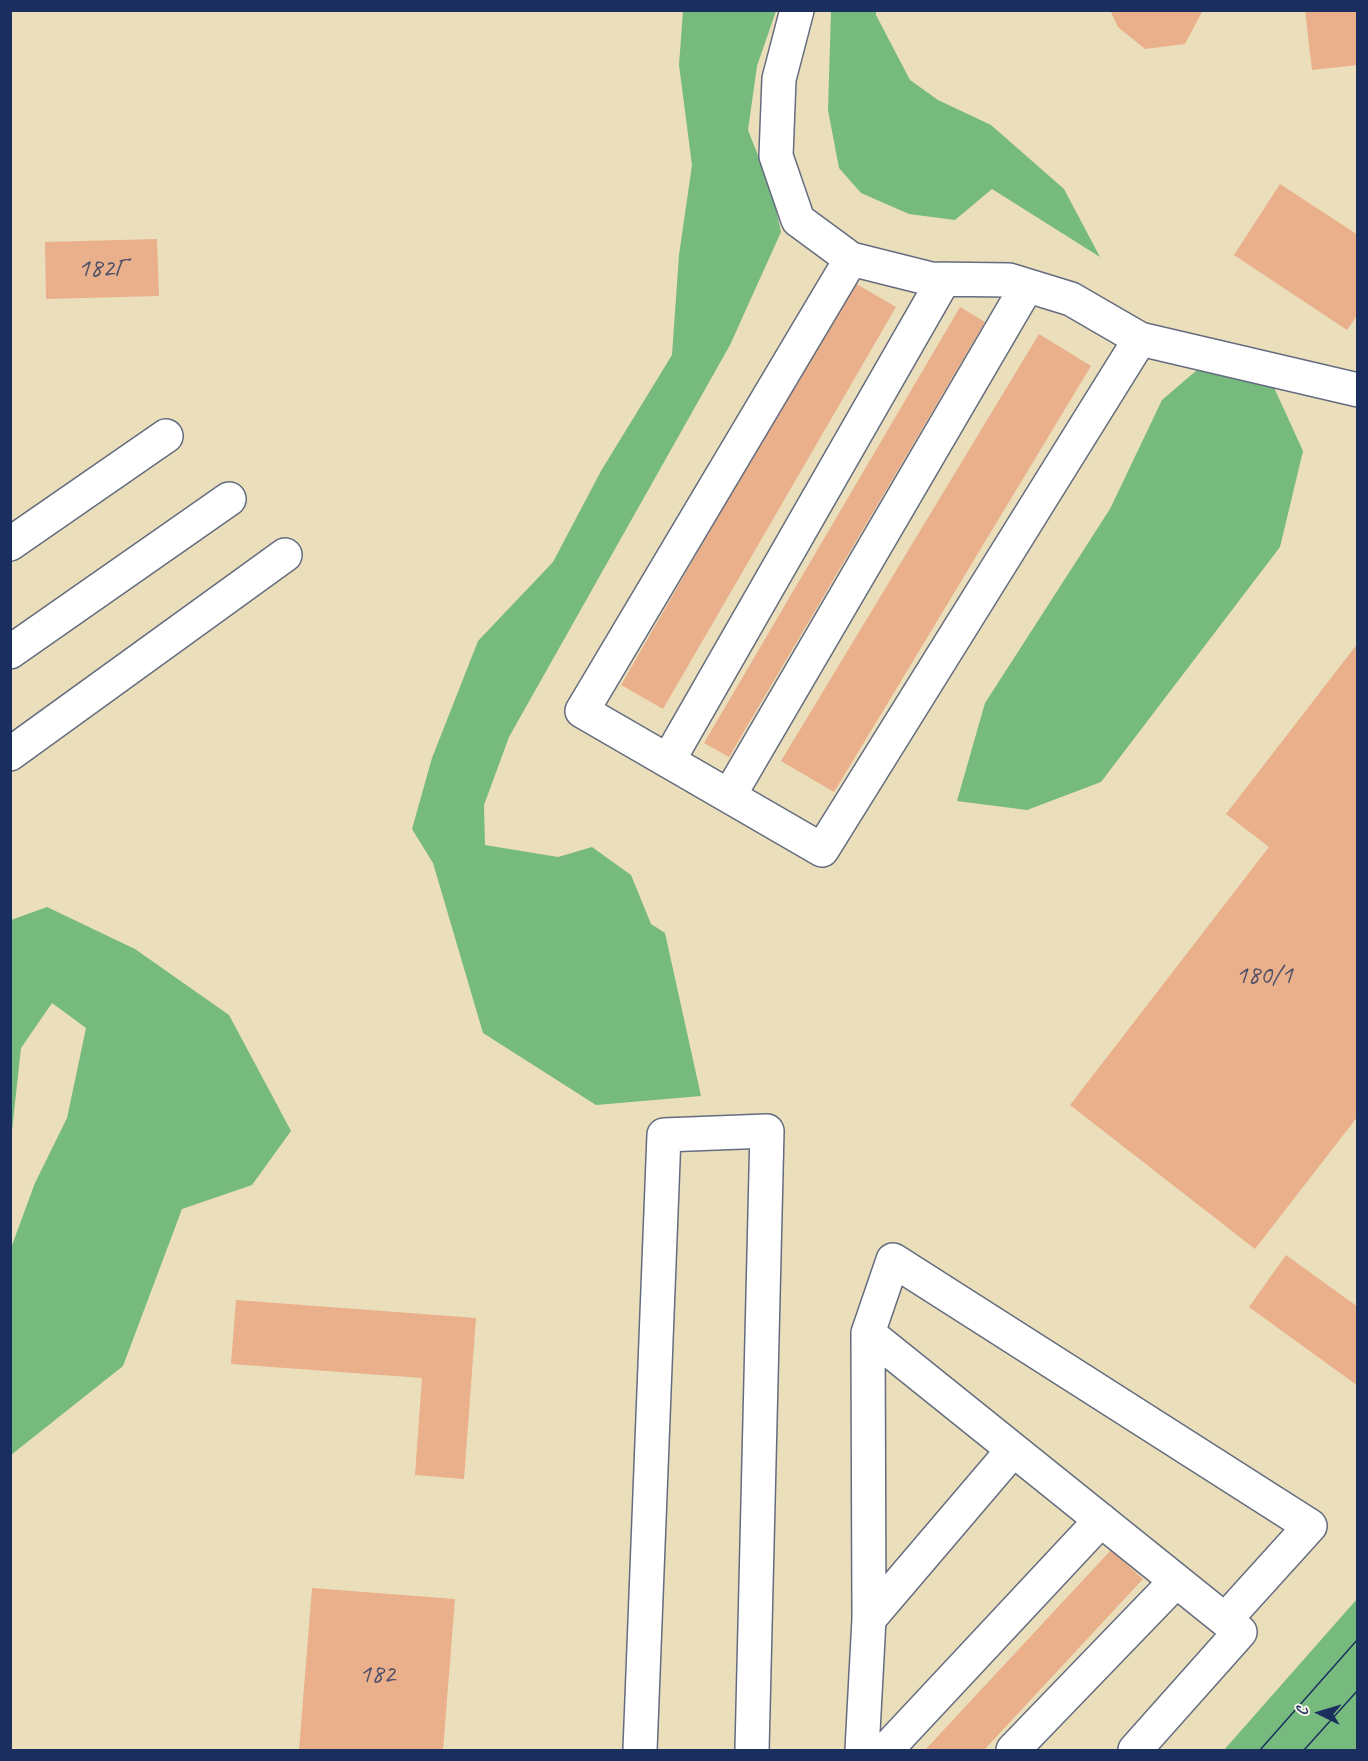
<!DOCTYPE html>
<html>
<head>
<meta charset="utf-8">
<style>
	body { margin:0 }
	#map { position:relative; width:1368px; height:1761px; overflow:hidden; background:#ebdebb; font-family:Caveat,sans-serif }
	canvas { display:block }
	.frame { position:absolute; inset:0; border:12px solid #1b2f5e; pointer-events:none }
	.north { position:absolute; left:1290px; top:1683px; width:60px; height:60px; -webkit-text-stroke:4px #f7f3e8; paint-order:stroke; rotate:275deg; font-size:16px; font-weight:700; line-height:24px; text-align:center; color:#1b2f5e }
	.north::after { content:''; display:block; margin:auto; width:21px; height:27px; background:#1b2f5e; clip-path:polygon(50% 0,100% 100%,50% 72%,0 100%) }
</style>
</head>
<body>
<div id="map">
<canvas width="1368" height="1761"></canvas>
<div class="frame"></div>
<div class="north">С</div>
</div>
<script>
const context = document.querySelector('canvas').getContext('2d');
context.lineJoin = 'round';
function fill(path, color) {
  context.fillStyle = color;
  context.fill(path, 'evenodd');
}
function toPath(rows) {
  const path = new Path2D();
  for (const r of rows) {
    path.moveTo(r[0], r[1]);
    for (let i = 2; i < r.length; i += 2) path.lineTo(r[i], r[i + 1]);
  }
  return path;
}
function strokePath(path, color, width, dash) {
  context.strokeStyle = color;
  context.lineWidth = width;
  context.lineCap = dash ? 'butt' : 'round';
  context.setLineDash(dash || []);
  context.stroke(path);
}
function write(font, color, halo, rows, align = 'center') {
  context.font = font + ' Caveat,sans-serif';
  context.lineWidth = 4.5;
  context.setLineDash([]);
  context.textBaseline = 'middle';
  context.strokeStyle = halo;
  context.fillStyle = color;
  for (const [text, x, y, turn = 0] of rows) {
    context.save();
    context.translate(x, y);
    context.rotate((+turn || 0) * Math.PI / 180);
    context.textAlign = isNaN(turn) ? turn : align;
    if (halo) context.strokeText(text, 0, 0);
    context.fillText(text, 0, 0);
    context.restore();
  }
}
fill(toPath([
	[683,11,776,11,757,66,748,130,772,191,781,232,730,345,509,737,484,805,485,845,558,857,592,847,631,875,651,924,665,933,701,1096,596,1105,483,1033,433,863,412,829,432,758,478,641,553,562,601,471,672,355,679,255,692,165,679,65],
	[831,11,876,11,876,15,910,80,938,100,991,125,1064,189,1100,257,992,189,955,220,909,214,861,193,839,168,828,110],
	[1197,370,1271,381,1303,451,1280,547,1101,782,1027,810,957,801,985,703,1110,509,1162,400],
	[47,907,135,949,229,1015,291,1131,252,1185,182,1209,123,1366,11,1455,11,1248,35,1183,67,1118,86,1028,52,1003,21,1048,11,1140,11,920],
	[1357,1599,1357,1750,1224,1750]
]), '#76ba7e');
fill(toPath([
	[1110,10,1203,10,1185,44,1145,49,1118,27],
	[1305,10,1358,10,1358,65,1312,70],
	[1280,184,1358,235,1358,314,1347,330,1234,255],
	[157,239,159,296,46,299,45,242],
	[853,282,896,307,663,709,621,685],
	[960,307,985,322,729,757,704,743],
	[1039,334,1091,366,834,792,781,761],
	[1358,643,1358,1116,1255,1249,1070,1105,1269,847,1226,814],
	[1286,1255,1358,1307,1358,1386,1249,1307],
	[236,1300,476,1318,464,1479,415,1475,422,1378,231,1364],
	[1111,1550,1143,1579,984,1750,925,1750],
	[312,1588,455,1599,443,1750,299,1750]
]), '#e9b08b');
const minor = toPath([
	[797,10,779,79,776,156,798,220,851,259,931,279,1009,280,1071,299,1140,339,1358,390],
	[851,259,582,711,822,850,1140,339],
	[10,544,166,436],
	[10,652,229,499],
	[10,754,285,555],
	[668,761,944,279],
	[729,796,1027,286],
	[868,1333,1240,1632,1135,1750],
	[869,1619,1013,1450],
	[640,1750,664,1135,767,1131,752,1750],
	[862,1750,869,1619,868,1333,893,1260,1310,1526,1225,1620],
	[886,1750,1101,1520],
	[1013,1750,1176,1581]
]);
strokePath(minor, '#646c7f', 36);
strokePath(minor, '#fff', 33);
strokePath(toPath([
	[1260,1750,1358,1639],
	[1304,1750,1358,1690]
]), '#1b2f5e', 1.5);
write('27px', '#4e4f69', null, [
	["182Г",102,269],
	["180/1",1264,976],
	["182",377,1675]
]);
</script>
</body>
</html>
